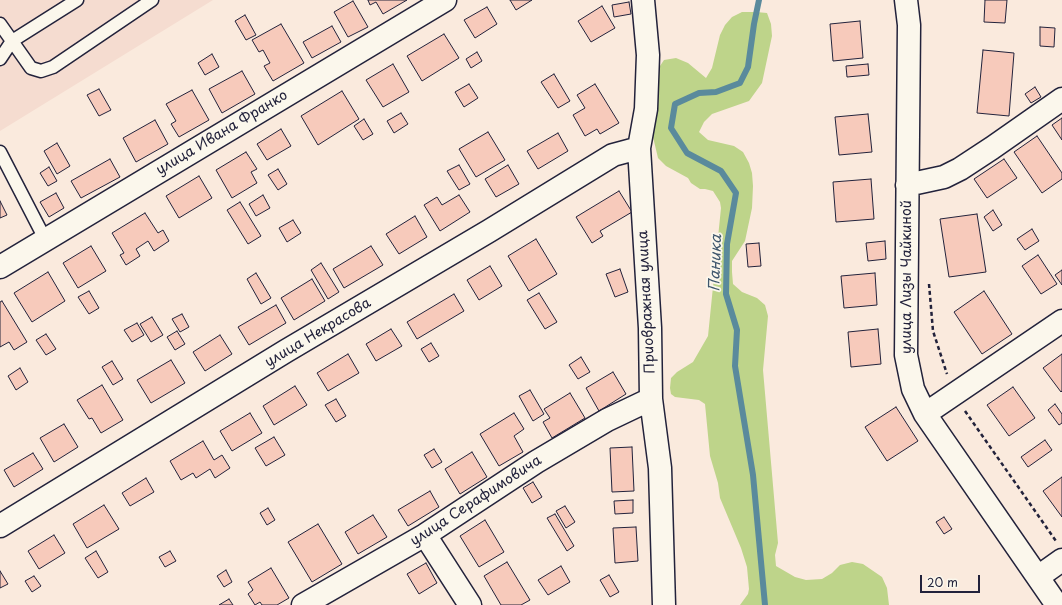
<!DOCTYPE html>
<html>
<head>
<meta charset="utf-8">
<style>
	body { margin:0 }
	#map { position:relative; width:1062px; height:605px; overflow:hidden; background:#faeadd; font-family:"Playpen Sans",sans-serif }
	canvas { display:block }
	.scale { position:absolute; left:920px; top:575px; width:60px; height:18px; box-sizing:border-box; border:2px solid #22223b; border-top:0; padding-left:5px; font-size:12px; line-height:14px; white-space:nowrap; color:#22223b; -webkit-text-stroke:3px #fbf7ec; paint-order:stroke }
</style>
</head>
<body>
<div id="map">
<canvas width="1062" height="605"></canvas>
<div class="scale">20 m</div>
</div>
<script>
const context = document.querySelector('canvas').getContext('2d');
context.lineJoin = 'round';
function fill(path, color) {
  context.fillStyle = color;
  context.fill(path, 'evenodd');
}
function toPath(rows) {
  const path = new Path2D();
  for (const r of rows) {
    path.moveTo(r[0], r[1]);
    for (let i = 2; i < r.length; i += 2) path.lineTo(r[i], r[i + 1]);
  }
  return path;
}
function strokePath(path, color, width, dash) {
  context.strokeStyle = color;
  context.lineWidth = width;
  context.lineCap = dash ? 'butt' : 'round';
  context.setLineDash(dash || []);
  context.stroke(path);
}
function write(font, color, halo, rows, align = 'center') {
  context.font = font + ' "Playpen Sans",sans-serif';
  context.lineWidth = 3.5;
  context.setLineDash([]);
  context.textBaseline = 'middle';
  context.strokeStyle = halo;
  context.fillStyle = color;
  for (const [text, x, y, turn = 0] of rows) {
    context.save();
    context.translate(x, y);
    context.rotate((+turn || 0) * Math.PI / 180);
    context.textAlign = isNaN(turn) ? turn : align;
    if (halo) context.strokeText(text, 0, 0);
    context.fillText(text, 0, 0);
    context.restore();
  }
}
fill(toPath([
	[0,0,213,0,0,131]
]), '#f5dcd0');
fill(toPath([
	[742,12,756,12,767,13,771,24,772,36,762,83,749,101,712,114,704,122,699,132,708,140,734,146,743,152,749,163,752,173,753,186,752,208,745,241,732,261,732,272,733,284,742,292,757,298,765,305,768,316,763,370,778,543,775,555,776,566,795,577,806,580,822,579,832,573,840,565,852,562,863,564,882,577,887,588,889,605,740,605,748,594,749,589,747,567,741,548,720,498,718,483,710,456,705,404,699,400,675,397,671,394,670,388,671,378,677,372,693,362,708,336,721,208,720,202,713,191,705,189,700,189,691,183,688,178,666,166,658,158,653,137,651,114,658,69,664,60,676,58,688,63,706,78,712,68,720,35,725,25,732,17]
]), '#bed48a');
strokePath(toPath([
	[759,0,754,24,748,67,740,83,716,92,699,93,675,104,671,128,687,153,721,171,736,193,727,244,726,294,737,330,735,366,753,475,765,605]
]), '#5a8a9c', 6);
const building = toPath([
	[368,0,407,0,383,14,376,2,370,5,368,0],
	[510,0,532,0,516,10,510,0],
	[985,0,1007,0,1005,23,984,22,985,0],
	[353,1,368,27,348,37,334,12,353,1],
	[629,2,631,14,614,17,612,5,629,2],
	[602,6,615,28,591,42,578,21,602,6],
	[487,7,497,24,475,38,464,20,487,7],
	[245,15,256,35,246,40,235,21,245,15],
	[860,21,863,58,833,61,830,24,860,21],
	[281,24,304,63,273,81,264,66,270,63,263,50,259,52,252,40,281,24],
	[332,26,341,42,312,58,303,42,332,26],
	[1040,27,1055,28,1054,47,1040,46,1040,27],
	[444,34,459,58,422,81,407,56,444,34],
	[983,50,1014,53,1009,116,977,113,983,50],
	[477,52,482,61,471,68,466,59,477,52],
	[212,54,219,67,205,75,198,63,212,54],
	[393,64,409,92,383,107,366,80,393,64],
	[868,64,869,75,847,77,846,66,868,64],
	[242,71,255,94,222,113,209,89,242,71],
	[554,74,570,101,558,108,541,82,554,74],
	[469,84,478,98,464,107,455,92,469,84],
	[595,84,619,123,600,134,597,129,585,136,573,115,585,108,577,95,595,84],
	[1035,87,1041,97,1031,103,1025,94,1035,87],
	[99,89,111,110,99,116,87,95,99,89],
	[192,90,209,120,179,137,171,124,176,121,166,104,192,90],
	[342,91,359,119,318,145,301,116,342,91],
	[401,113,408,124,394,133,387,121,401,113],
	[868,114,872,152,839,155,835,117,868,114],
	[1062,118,1062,140,1052,125,1062,118],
	[364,119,373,134,363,140,354,126,364,119],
	[155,120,168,144,136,162,123,138,155,120],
	[281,129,291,146,267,160,257,144,281,129],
	[488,132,505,160,476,177,459,149,488,132],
	[558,133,568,151,538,169,527,151,558,133],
	[1037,136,1062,173,1062,179,1042,193,1014,152,1037,136],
	[57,143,70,166,57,174,44,151,57,143],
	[246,152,257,169,251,172,257,183,232,198,216,170,246,152],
	[110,159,120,177,81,198,71,181,110,159],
	[1004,159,1017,178,987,198,974,179,1004,159],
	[459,165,470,184,459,190,447,171,459,165],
	[508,165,519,184,496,197,485,179,508,165],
	[49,167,57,181,48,186,40,173,49,167],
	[278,169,287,184,278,190,268,175,278,169],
	[199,176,212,198,179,218,166,196,199,176],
	[871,179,874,219,836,222,833,182,871,179],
	[619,191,632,212,600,231,603,236,592,243,576,217,619,191],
	[56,193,64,208,49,217,40,202,56,193],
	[263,195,270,208,256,216,249,204,263,195],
	[459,195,470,212,440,231,424,205,437,197,442,205,459,195],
	[0,201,7,215,0,218,0,201],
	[240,202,261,236,248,244,227,210,240,202],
	[993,210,1002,225,993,231,984,217,993,210],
	[145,213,158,233,163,230,169,241,154,251,148,241,136,249,140,256,126,265,120,255,124,253,112,233,145,213],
	[977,214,986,272,949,277,940,219,977,214],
	[415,216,427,237,399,254,386,234,415,216],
	[293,220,301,233,287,242,279,228,293,220],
	[1032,229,1039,241,1025,250,1017,239,1032,229],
	[536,239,557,274,529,291,508,256,536,239],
	[885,241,886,259,868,261,866,243,885,241],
	[759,243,761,266,748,267,746,244,759,243],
	[91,246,106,271,78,288,63,263,91,246],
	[371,246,383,265,344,288,333,269,371,246],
	[1038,255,1057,284,1041,294,1022,266,1038,255],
	[321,263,339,292,328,299,311,270,321,263],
	[490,266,502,286,479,300,467,280,490,266],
	[620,269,628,292,615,297,606,274,620,269],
	[1062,270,1062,285,1055,275,1062,270],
	[48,272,65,301,32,322,14,293,48,272],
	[256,273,271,298,261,304,247,279,256,273],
	[875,273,877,305,844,308,841,276,875,273],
	[312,279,325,301,294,320,281,298,312,279],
	[89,291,99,308,89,314,78,297,89,291],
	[984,291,1012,334,982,354,954,312,984,291],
	[539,293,557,322,545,329,527,300,539,293],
	[454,294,464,311,417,339,407,322,454,294],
	[2,301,27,342,14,350,9,342,0,347,0,302,2,301],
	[276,305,286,323,249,345,238,327,276,305],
	[182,314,189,327,180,332,172,319,182,314],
	[152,317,163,335,151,342,140,324,152,317],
	[137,323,144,335,132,342,124,330,137,323],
	[391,329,402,346,376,361,366,344,391,329],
	[878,329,881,364,851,367,848,332,878,329],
	[177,331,185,344,175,350,167,337,177,331],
	[46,334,56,349,46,355,36,340,46,334],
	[220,335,232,354,205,371,193,352,220,335],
	[431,343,439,356,429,362,421,349,431,343],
	[348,354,359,373,328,391,317,373,348,354],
	[1062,354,1062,391,1061,392,1043,368,1062,354],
	[581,357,590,372,578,379,569,365,581,357],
	[171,360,185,383,151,403,137,380,171,360],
	[112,361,123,379,113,385,102,367,112,361],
	[20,368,28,382,16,390,8,376,20,368],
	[613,372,626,394,599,411,586,388,613,372],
	[102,385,123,420,101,433,92,418,89,419,77,400,102,385],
	[295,386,307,405,274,425,263,406,295,386],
	[1013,387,1035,418,1009,436,987,405,1013,387],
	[530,390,544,414,533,421,519,396,530,390],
	[570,393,585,418,552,438,543,422,550,418,544,409,570,393],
	[336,399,346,416,336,422,325,405,336,399],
	[1055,404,1062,414,1062,423,1059,425,1048,410,1055,404],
	[896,407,918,441,887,461,865,427,896,407],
	[250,413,262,433,232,451,220,431,250,413],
	[514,413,524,429,514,436,523,452,499,466,480,434,514,413],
	[64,424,78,447,54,462,40,438,64,424],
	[274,437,285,455,266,466,255,448,274,437],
	[1045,440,1052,450,1028,467,1021,457,1045,440],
	[203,441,214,460,222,455,230,468,215,478,210,469,196,478,193,473,181,480,170,461,203,441],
	[632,447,634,491,612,492,610,448,632,447],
	[434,449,442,462,432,468,424,455,434,449],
	[472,452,487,477,460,494,445,469,472,452],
	[33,453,43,469,14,487,4,470,33,453],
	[1062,477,1062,517,1043,491,1062,477],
	[146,478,154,492,130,506,122,493,146,478],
	[533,482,542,497,532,503,523,488,533,482],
	[430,491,439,507,408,526,398,510,430,491],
	[633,500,633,513,615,514,614,501,633,500],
	[104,505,119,529,87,548,73,524,104,505],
	[565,506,575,522,566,528,556,511,565,506],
	[268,508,275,520,267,525,260,513,268,508],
	[555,514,574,546,567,551,547,518,555,514],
	[373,515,387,537,358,554,345,532,373,515],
	[944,517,952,529,944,534,936,522,944,517],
	[485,520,504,552,479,567,460,536,485,520],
	[318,524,342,564,312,582,288,542,318,524],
	[636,527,638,561,615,563,613,528,636,527],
	[54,535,65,553,39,569,28,551,54,535],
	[96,551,108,572,98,578,85,558,96,551],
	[170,551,176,561,165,567,159,557,170,551],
	[507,562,530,600,521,605,501,605,484,576,507,562],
	[426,563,437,583,419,594,407,574,426,563],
	[561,566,570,582,548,595,538,580,561,566],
	[271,568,289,598,277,605,262,605,260,602,255,605,248,594,253,590,248,582,271,568],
	[226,570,232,582,224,587,217,576,226,570],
	[0,571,8,584,0,588,0,571],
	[609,575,619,592,610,597,600,580,609,575],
	[34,576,41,586,32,592,25,581,34,576],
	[229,599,233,605,219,605,229,599]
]);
fill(building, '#f7cabb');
strokePath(building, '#22223b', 1);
const lane = toPath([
	[77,0,12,41,31,68,41,71,53,67,152,0],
	[0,24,12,41,0,59],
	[0,152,45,239]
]);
const street = toPath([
	[643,0,648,55,646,109,639,148,650,328,651,399,660,468,664,605],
	[906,0,909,25,906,355,913,389,925,414,1057,605],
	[907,185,944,177,960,169,992,148,1062,99],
	[0,267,445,0],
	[925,414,1062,321],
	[0,526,286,351,489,231,613,155,639,148],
	[425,535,470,605],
	[1038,577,1062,560],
	[303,605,425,535,536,462,607,420,651,399]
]);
strokePath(lane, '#22223b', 15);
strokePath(street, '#22223b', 25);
strokePath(toPath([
	[929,284,933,331,947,374],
	[965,411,1056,541]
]), '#22223b', 2.5, [4, 3]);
strokePath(lane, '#fbf7ec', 12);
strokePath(street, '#fbf7ec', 22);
write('14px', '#22223b', '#fbf7ec', [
	["улица Ивана Франко",222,133,-31],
	["улица Лизы Чайкиной",907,277,-90],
	["Приовражная улица",647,302,-93],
	["улица Некрасова",318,333,-31],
	["улица Серафимовича",476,501,-33]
]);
write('italic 15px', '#3e566c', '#fbf7ec', [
	["Паника",716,263,-88]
]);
</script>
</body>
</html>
